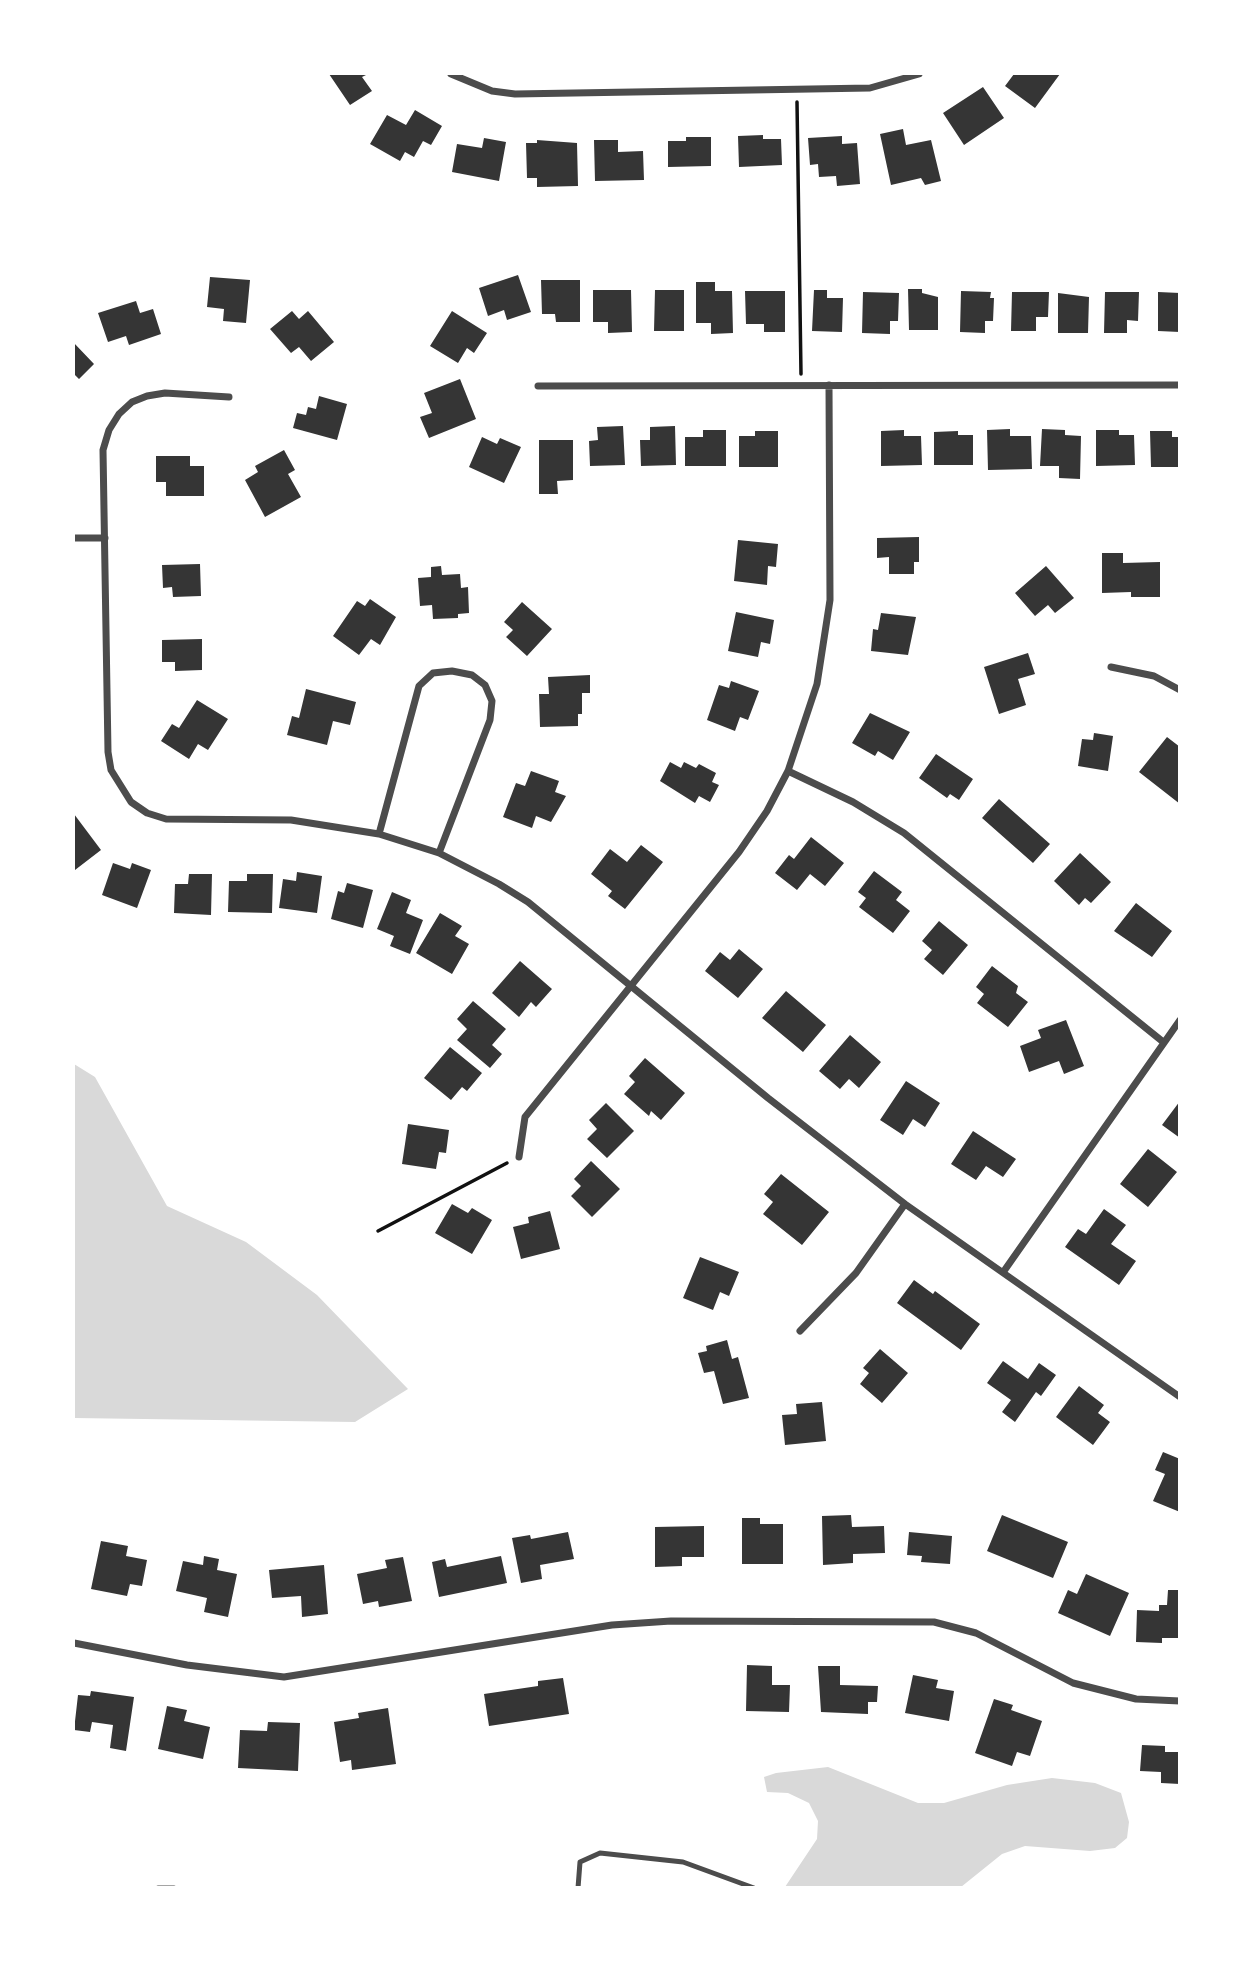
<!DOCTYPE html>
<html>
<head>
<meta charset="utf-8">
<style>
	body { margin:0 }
	#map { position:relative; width:1253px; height:1961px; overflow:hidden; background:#fff; font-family:"Archivo Narrow",sans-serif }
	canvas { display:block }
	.frame { position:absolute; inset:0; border:75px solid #fff; pointer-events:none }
</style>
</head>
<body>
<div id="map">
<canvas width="1253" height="1961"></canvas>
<div class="frame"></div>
</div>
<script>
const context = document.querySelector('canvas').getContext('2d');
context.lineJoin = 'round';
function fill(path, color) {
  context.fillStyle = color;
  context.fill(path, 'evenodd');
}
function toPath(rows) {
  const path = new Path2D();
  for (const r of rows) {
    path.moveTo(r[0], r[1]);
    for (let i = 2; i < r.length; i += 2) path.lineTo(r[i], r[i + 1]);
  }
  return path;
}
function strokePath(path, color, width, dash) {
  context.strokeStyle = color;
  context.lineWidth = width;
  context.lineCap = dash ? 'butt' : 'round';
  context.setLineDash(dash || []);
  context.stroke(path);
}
fill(toPath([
	[74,1064,95,1077,167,1206,246,1242,317,1295,408,1389,355,1422,74,1418],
	[828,1767,918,1803,944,1803,1007,1785,1052,1778,1095,1783,1121,1793,1129,1822,1127,1838,1115,1848,1090,1851,1025,1846,1002,1854,961,1887,785,1887,817,1839,818,1821,809,1803,788,1793,767,1792,764,1777,776,1773]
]), '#d9d9d9');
fill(toPath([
	[329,74,368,74,362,77,372,91,350,105],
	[1014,74,1060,74,1035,108,1005,86],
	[983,87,1004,118,964,145,943,113],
	[415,110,442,126,431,145,423,141,414,157,405,152,400,161,370,144,387,115,406,125],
	[903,129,906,145,931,140,941,181,925,185,921,178,891,185,880,134],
	[763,135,763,139,781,139,782,165,739,167,738,136],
	[842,136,842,144,857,143,860,184,837,186,836,176,819,177,818,164,810,165,808,138],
	[686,137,711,137,711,166,668,167,668,141,686,141],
	[484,138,506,142,499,181,452,172,457,144,482,148],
	[537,140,577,143,578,186,537,187,537,178,527,178,526,143,537,143],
	[594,140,618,140,618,152,643,151,644,180,595,181],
	[518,275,531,312,507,320,504,310,488,316,479,288],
	[210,277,250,280,246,323,223,321,224,309,207,307],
	[541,280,580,280,580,322,556,322,555,314,542,314],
	[696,282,715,282,715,291,732,291,733,333,711,334,711,323,696,323],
	[908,289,922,289,922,293,938,297,938,330,909,330],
	[593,290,631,290,632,332,608,333,608,322,593,322],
	[655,290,684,290,684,331,654,331],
	[814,290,827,290,827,298,843,298,842,332,812,331],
	[745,291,785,291,785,332,764,332,764,324,746,324],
	[961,291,991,292,990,298,994,298,993,321,985,321,985,333,960,332],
	[863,292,899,293,898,321,890,321,890,334,862,333],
	[1012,292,1049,292,1048,317,1036,317,1036,331,1011,331],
	[1105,292,1139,292,1138,321,1127,320,1127,333,1104,333],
	[1158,292,1180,293,1180,332,1158,331],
	[1058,293,1089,297,1088,333,1058,333],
	[136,301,140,313,153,309,161,334,129,345,126,336,108,342,98,313],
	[292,311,299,319,308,311,334,342,311,361,299,347,291,353,270,329],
	[452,311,487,333,474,353,467,348,458,363,430,346],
	[74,343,94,364,79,379,74,374],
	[460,379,476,419,429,438,420,417,432,413,424,393],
	[319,396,347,404,337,440,293,428,297,413,306,415,308,407,316,409],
	[623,426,625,465,590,466,589,441,598,440,597,427],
	[675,426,676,465,641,466,640,440,650,440,650,427],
	[1010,429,1010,436,1031,436,1032,469,988,470,987,430],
	[1042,429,1065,430,1065,435,1081,436,1080,479,1059,478,1059,466,1040,466],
	[703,430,726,430,726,466,685,466,685,437,703,437],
	[904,430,904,436,921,436,922,465,881,466,881,431],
	[1096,430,1119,430,1119,435,1134,435,1135,465,1096,466],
	[755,431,778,431,778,467,739,467,739,436,755,436],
	[958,431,958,435,973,435,973,465,934,465,934,432],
	[1150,431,1172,431,1172,437,1180,437,1180,467,1151,467],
	[482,437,497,444,500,438,521,447,504,483,469,467],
	[539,440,573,440,573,480,557,481,558,494,539,494],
	[284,450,295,470,288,474,301,497,265,517,245,480,258,472,255,466],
	[156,456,190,456,190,466,204,466,204,496,166,496,166,482,156,482],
	[919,537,919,562,914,562,914,574,889,574,889,557,877,558,877,538],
	[738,540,778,544,776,567,768,566,767,585,734,581],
	[1102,553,1123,553,1123,563,1160,562,1160,597,1131,597,1131,592,1102,593],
	[200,564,201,596,173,597,172,587,163,588,162,565],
	[441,566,442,575,460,574,461,588,468,587,469,613,458,614,458,618,433,619,432,605,420,606,418,578,431,577,431,567],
	[1046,566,1074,598,1055,613,1048,605,1035,616,1015,593],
	[370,599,396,617,380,645,371,639,359,655,333,636,357,601,365,606],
	[522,602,552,629,527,656,506,637,513,630,504,622],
	[736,612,774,620,770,644,761,642,758,657,728,651],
	[881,613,916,617,908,655,871,651,873,629,878,630],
	[202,639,202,670,175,671,175,662,162,662,162,640],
	[1028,653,1035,674,1018,679,1026,705,999,714,984,667],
	[590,675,590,693,582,693,582,714,578,714,578,726,540,727,539,694,549,694,548,677],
	[731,681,759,691,748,720,740,717,735,731,707,720,719,685,729,688],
	[306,689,356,702,350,725,333,721,327,745,287,735,292,716,299,718],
	[197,700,228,719,208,750,198,744,189,759,161,741,172,724,179,728],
	[870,713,910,732,893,760,878,751,875,756,852,743],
	[1094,733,1113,736,1108,771,1078,766,1082,739,1093,740],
	[1167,737,1180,747,1180,804,1139,772],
	[936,754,973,779,959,800,950,794,947,798,919,778],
	[670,762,681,768,684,762,696,768,699,764,716,773,712,782,719,785,710,802,699,796,695,803,660,781],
	[531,771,559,781,555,792,566,796,551,822,536,816,532,828,503,817,516,783,525,786],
	[999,799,1050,844,1033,863,982,818],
	[74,814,101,850,75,870,74,869],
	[811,837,844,863,825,886,810,874,797,890,775,873,789,855,794,859],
	[641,845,663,862,625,909,608,896,612,891,591,874,610,849,627,862],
	[1080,853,1111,882,1091,903,1085,898,1079,905,1054,881],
	[113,863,130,869,132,863,151,870,137,908,102,895],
	[874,871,902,892,896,900,910,911,893,933,859,907,866,898,858,892],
	[297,872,322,876,317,913,279,908,283,879,296,881],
	[189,874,212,874,211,915,174,913,175,884,188,884],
	[247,874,273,874,272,913,228,912,229,881,247,881],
	[347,883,373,890,363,928,331,919,338,891,344,893],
	[392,892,411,900,406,913,423,920,410,954,390,946,394,936,377,929],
	[1136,903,1172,931,1152,957,1114,931],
	[440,913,462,926,455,936,469,944,452,974,416,953],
	[939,921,968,945,943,975,924,959,932,950,922,941],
	[739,949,763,969,738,998,705,971,720,952,730,960],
	[520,961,552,989,536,1007,531,1002,519,1017,492,993],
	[992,966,1018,986,1016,993,1028,1002,1008,1027,977,1003,984,994,976,987],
	[786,991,826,1025,803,1052,762,1018],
	[473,1001,506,1029,492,1045,502,1054,490,1068,457,1040,467,1029,457,1019],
	[1066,1020,1084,1066,1064,1074,1059,1061,1029,1072,1020,1046,1041,1038,1038,1030],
	[850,1035,881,1062,859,1088,849,1079,840,1089,819,1071],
	[450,1047,482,1073,467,1091,462,1087,451,1100,424,1078],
	[645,1058,685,1093,661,1120,651,1111,649,1116,624,1094,635,1082,629,1076],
	[906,1081,940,1103,925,1127,913,1119,903,1135,880,1120],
	[1180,1101,1180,1138,1162,1125],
	[606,1103,634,1131,607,1158,587,1139,597,1129,589,1120],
	[408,1124,449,1130,446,1153,439,1152,436,1169,402,1164],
	[973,1131,1016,1159,1003,1177,986,1166,976,1180,951,1164],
	[1148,1149,1177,1172,1148,1207,1120,1184],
	[591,1161,620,1189,592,1217,571,1196,581,1186,574,1179],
	[781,1174,829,1212,802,1245,763,1214,773,1202,764,1194],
	[452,1204,468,1213,472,1208,492,1220,472,1254,435,1233],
	[1104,1209,1126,1225,1111,1244,1136,1261,1119,1285,1065,1247,1078,1229,1086,1234],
	[550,1211,560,1249,521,1259,513,1227,529,1223,528,1217],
	[700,1257,739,1272,729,1296,720,1292,713,1310,683,1298],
	[914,1280,933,1294,935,1291,980,1324,961,1350,897,1303],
	[727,1340,732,1359,738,1357,749,1398,723,1404,714,1371,704,1373,698,1353,707,1351,706,1346],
	[880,1349,908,1373,882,1403,860,1384,869,1373,863,1368],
	[1003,1361,1028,1379,1039,1363,1056,1375,1041,1396,1036,1392,1015,1422,1002,1412,1011,1400,987,1383],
	[1079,1386,1104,1405,1098,1413,1110,1422,1093,1445,1056,1417],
	[822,1402,826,1441,785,1445,782,1415,797,1414,796,1404],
	[1163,1452,1180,1459,1180,1512,1153,1501,1165,1474,1155,1470],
	[851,1515,852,1527,884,1526,885,1553,853,1554,853,1563,823,1565,822,1516],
	[1002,1515,1068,1542,1053,1578,987,1551],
	[742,1518,760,1518,760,1524,783,1524,783,1564,742,1564],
	[704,1526,704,1557,682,1557,682,1566,655,1567,655,1527],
	[568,1532,574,1559,540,1565,542,1579,521,1583,512,1538,530,1535,531,1539],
	[909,1532,952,1536,950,1564,921,1562,922,1556,907,1555],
	[101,1541,128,1546,126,1556,147,1560,142,1586,130,1584,127,1596,91,1589],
	[204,1556,219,1559,217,1570,237,1574,228,1617,204,1612,207,1598,176,1591,183,1561,203,1565],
	[501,1556,507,1583,439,1597,432,1562,445,1559,447,1567],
	[403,1557,412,1601,379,1607,378,1601,363,1604,357,1574,387,1568,385,1560],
	[324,1565,328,1614,302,1617,301,1596,272,1598,269,1570],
	[1086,1574,1129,1593,1110,1636,1058,1613,1068,1590,1077,1594],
	[1168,1590,1180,1590,1180,1638,1162,1638,1162,1643,1136,1642,1137,1610,1159,1611,1159,1605,1167,1605],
	[747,1665,772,1666,772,1685,790,1685,789,1712,746,1711],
	[818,1666,840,1666,840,1685,878,1686,877,1702,868,1702,868,1714,821,1712],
	[913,1675,938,1680,936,1688,954,1691,949,1721,905,1713],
	[563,1678,569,1714,489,1726,484,1694,538,1686,538,1681],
	[91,1691,134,1697,126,1751,110,1748,113,1725,92,1722,90,1732,74,1730,78,1695,90,1696],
	[994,1699,1013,1705,1011,1710,1042,1721,1030,1756,1017,1752,1012,1766,975,1753],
	[167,1706,187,1710,184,1721,210,1727,203,1759,158,1749],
	[388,1708,396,1764,352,1770,351,1760,340,1762,334,1722,359,1718,358,1713],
	[268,1722,300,1723,298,1771,238,1768,240,1730,267,1731],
	[1142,1745,1165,1746,1165,1752,1180,1752,1180,1784,1161,1783,1161,1772,1140,1771]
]), '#353535');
strokePath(toPath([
	[797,102,801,374],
	[378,1231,507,1163]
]), '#111', 3.5);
strokePath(toPath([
	[158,1888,174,1888],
	[578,1888,580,1862,600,1853,683,1862,754,1888]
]), '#4c4c4c', 5);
strokePath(toPath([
	[451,74,492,91,515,94,870,88,919,74],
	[538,386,1180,385],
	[229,397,165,393,147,396,132,402,119,414,109,430,103,450,108,752,111,770,131,802,147,813,166,819,291,820,379,834,439,853,499,884,528,902,768,1098,905,1204,1180,1397],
	[74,538,105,538],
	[1111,667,1154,676,1180,690],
	[788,771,853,802,904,833,1162,1041],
	[379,834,419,686,433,673,452,671,472,675,485,685,492,701,490,720,439,853],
	[519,1157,525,1117,739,852,767,811,788,771,817,684,830,600,829,385],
	[1004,1271,1180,1020],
	[800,1331,856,1273,905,1204],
	[74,1643,187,1665,284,1677,612,1625,671,1621,934,1622,976,1633,1073,1683,1136,1699,1180,1701]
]), '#4c4c4c', 7);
</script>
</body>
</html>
